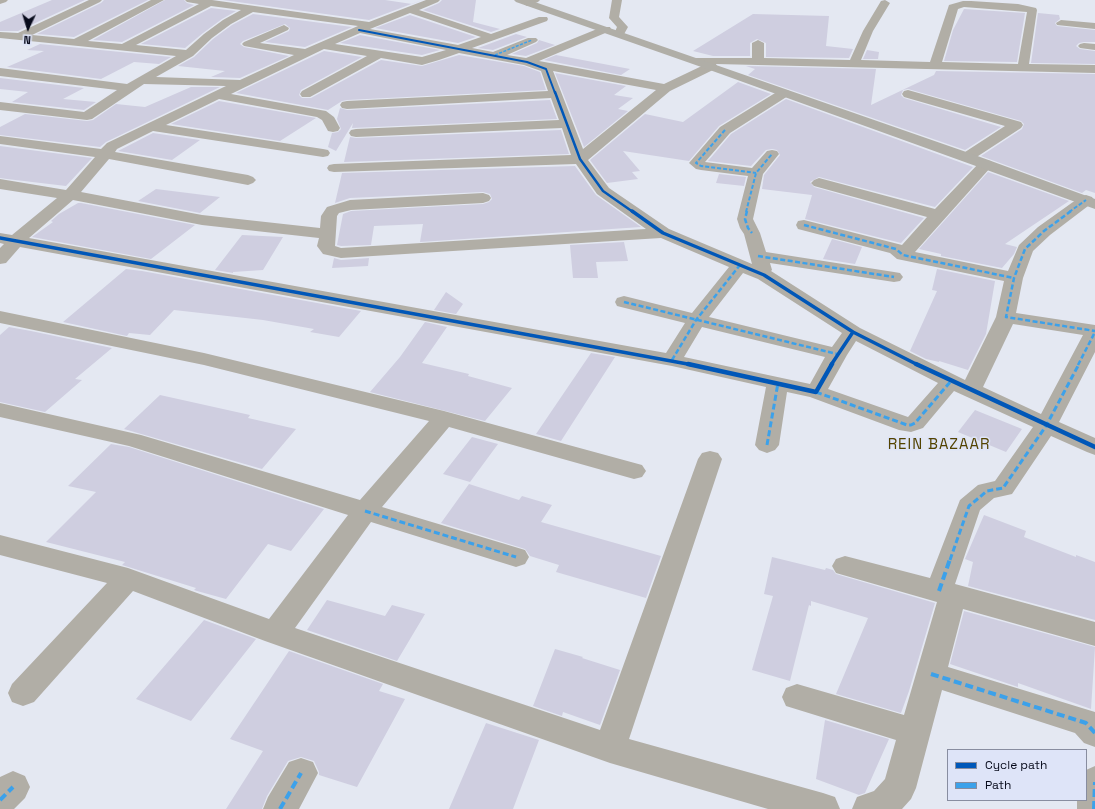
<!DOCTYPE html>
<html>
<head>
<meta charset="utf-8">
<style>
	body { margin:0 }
	#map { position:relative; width:1095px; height:809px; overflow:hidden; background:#e4e8f2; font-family:"Space Grotesk",sans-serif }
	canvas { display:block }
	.legend { position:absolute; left:947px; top:749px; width:140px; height:52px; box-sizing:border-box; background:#dee4f8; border:1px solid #888da0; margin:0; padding:5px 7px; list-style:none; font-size:12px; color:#070a1b }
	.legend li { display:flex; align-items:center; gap:8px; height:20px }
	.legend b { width:20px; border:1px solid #888da0 }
	.north { position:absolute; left:8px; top:8px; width:40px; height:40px; -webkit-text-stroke:3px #dee4f8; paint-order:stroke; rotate:184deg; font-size:11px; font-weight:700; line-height:16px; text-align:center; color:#070a1b }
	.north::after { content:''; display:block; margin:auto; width:14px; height:18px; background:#070a1b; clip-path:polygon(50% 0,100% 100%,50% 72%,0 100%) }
</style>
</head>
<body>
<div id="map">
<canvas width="1095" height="809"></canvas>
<ul class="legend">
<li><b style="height:5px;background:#0057b8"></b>Cycle path</li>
<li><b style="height:5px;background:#3ca1ea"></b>Path</li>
</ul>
<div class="north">N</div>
</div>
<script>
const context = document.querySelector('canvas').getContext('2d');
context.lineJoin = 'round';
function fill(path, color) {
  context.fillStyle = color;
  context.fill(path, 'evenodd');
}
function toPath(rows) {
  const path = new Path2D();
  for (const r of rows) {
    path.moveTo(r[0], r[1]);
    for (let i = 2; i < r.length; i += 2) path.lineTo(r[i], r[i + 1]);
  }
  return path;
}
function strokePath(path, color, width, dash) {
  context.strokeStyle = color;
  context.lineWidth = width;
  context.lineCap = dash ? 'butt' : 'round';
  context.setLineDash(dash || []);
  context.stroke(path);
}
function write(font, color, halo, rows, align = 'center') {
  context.font = font + ' "Space Grotesk",sans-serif';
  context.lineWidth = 3;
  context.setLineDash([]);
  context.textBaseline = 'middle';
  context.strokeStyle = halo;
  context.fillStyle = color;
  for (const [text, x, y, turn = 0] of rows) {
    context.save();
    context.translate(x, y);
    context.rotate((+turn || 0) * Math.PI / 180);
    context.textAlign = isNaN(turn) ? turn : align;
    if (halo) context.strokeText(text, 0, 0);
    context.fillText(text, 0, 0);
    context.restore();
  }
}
fill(toPath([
	[52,0,85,0,18,31,0,31,0,22],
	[104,0,148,0,74,37,37,34,101,3],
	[165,0,184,0,187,3,194,5,122,42,93,40],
	[223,0,385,0,412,4,422,0,369,20],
	[442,0,476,0,473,22,500,29,491,32,423,10,439,3],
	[211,8,236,11,222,19,203,33,185,48,141,44],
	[964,9,1025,13,1017,62,944,61,953,30],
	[1038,13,1059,15,1060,19,1055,23,1057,26,1095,30,1095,42,1084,42,1079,43,1076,46,1080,49,1095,51,1095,64,1031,63],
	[253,14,352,27,305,47,265,42,289,31,290,28,285,24,243,41,240,44,244,47,289,56,240,78,211,77,225,71,178,66,194,57,213,39,232,25],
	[753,14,829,16,826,46,853,49,849,58,766,57,766,43,757,39,750,43,750,56,713,56,693,51],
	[410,15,476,37,458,43,375,28],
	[516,34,527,37,493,50,478,48],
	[360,35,440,50,422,55,340,43],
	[539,40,555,45,526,56,512,54,537,43],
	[40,44,171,57,159,64,134,62,101,79,7,67,44,51,27,50],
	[867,50,879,52,878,59,863,59],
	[324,51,362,57,301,90,299,95,302,98,311,98,381,60,422,66,459,55,524,66,540,72,546,90,347,100,342,101,328,110,236,93],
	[556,55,630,69,621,75,544,60],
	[746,66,876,69,871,105,934,75,936,71,1095,74,1095,193,1086,190,1082,193,981,156,1022,129,1024,124,1021,121,908,89,903,90,901,95,904,98,1001,127,965,150,748,75,755,69],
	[555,73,626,86,614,95,633,98,618,109,628,111,584,147],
	[0,78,84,88,63,99,96,102,84,110,12,102,28,92,0,89],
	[738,82,771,94,719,126,689,161,623,151,640,171,632,172,638,179,607,183,590,160,645,114,683,122],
	[191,87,220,87,106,142,100,147,0,135,0,127,25,114,87,121,93,120,116,104,145,107],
	[786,99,973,167,935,207,819,177,810,182,814,187,924,218,901,243,805,219,812,195,762,189,764,175,780,155,777,150,772,149,766,150,751,166,708,161,731,134],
	[550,100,557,119,352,128,353,123,336,151,328,147,332,133,338,132,341,129,337,119,340,108,347,110],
	[219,101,316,118,280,141,171,124],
	[561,130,569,154,344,162,350,137,356,138],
	[153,133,200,140,172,160,118,151],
	[0,146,92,158,66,186,7,179,0,178],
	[575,166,596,195,641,227,420,242,423,224,374,226,371,245,341,246,337,245,343,214,351,211,483,204,489,202,492,199,490,194,483,192,350,198,335,203,342,173],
	[988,172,1069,201,1005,244,1017,247,1014,254,1002,268,941,256,941,254,919,249],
	[719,174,746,177,744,186,716,183],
	[156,189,220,197,200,213,138,201],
	[78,203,81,203,195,225,151,259,32,237,53,222,51,221,59,214],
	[242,235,283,237,263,270,233,272,233,273,215,270],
	[832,239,862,247,855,264,823,259],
	[624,242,628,261,596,262,598,278,573,278,570,245],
	[334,258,341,260,369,258,368,266,332,268],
	[126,269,142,271,361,311,339,337,310,332,314,329,263,320,174,310,150,335,129,333,127,336,63,322],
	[937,269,995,281,986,334,968,370,939,361,939,362,926,359,910,351,937,291,932,290],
	[446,292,463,304,456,314,434,310],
	[425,322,447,327,422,363,469,374,468,376,512,388,485,421,370,392,400,357],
	[9,327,31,331,112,348,75,379,82,380,45,412,0,402,0,335],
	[591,353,615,357,561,441,536,434],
	[160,395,250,415,248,418,296,429,262,469,124,429],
	[975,410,1022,429,1006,452,958,432],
	[472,437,498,444,470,482,443,474],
	[111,444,129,447,324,509,291,551,268,544,226,599,197,591,194,590,196,588,122,565,125,562,46,542,96,492,68,486],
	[469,484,519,500,522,496,552,505,541,522,661,556,646,598,556,572,559,565,530,556,525,549,441,523],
	[984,515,1026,531,1024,537,1076,557,1076,555,1095,562,1095,620,968,586,973,562,965,559],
	[772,557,825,570,826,568,833,570,836,574,935,603,909,691,901,713,836,694,868,618,811,601,811,606,809,605,790,681,752,670,773,596,764,594],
	[327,600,385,616,392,605,425,614,397,661,307,630],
	[964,611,1095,647,1091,709,1018,683,1018,687,950,664],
	[204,620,256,639,191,721,136,699],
	[555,649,583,657,582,658,620,670,600,725,563,712,562,716,533,706],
	[289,651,383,684,379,691,405,699,357,787,319,775,319,772,314,761,301,757,288,761,267,796,262,809,226,809,263,751,230,739],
	[825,720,889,739,865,793,859,795,816,779],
	[486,723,539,740,513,809,449,809]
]), '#cfcee0');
fill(toPath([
	[89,0,102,0,100,2,32,35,74,39,151,0,164,0,88,41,122,44,199,4,187,2,185,0,212,0,369,22,426,0,440,0,438,2,419,10,491,34,539,17,547,17,548,19,547,21,472,48,493,52,528,38,536,38,538,40,536,42,507,55,526,58,602,27,610,27,611,29,610,31,539,61,664,84,706,64,690,62,688,60,690,58,752,58,752,43,758,40,764,43,764,58,850,60,863,31,881,1,885,0,890,3,873,31,861,60,930,62,949,5,963,1,971,1,1018,4,1036,8,1037,10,1029,64,1095,65,1095,73,716,64,717,66,715,69,670,91,588,160,609,188,669,229,752,264,744,234,740,228,737,219,748,176,701,170,696,169,689,163,720,127,780,90,788,90,790,93,788,96,730,133,705,162,752,168,767,151,772,150,777,151,779,154,763,174,753,219,760,233,766,252,894,272,900,273,903,277,900,281,894,282,770,263,772,270,771,271,860,328,965,380,996,317,1004,281,897,259,890,253,798,229,796,225,798,221,804,220,902,245,927,217,814,186,811,183,814,180,819,178,935,209,981,161,986,160,991,161,993,164,991,167,915,252,1008,271,1019,245,1038,227,1080,197,1086,195,1092,197,1094,200,1092,203,1050,235,1033,251,1023,278,1016,313,1095,325,1095,352,1059,422,1095,438,1095,455,1087,452,1051,436,1012,494,994,498,980,510,955,584,1095,622,1095,646,963,609,948,667,1095,712,1095,747,1084,743,1075,733,942,690,916,788,911,799,902,809,852,809,857,797,874,791,885,779,896,740,786,706,782,697,786,688,797,684,904,715,937,602,836,573,832,566,836,559,845,556,930,578,960,500,978,485,995,481,1033,427,954,391,923,428,911,432,899,430,810,397,787,392,779,445,775,450,767,453,759,450,755,445,766,387,672,366,20,247,6,263,0,264,0,248,4,244,0,243,0,233,12,235,57,198,0,189,0,179,66,190,95,157,0,144,0,136,101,149,107,143,226,86,144,84,92,119,87,120,0,110,0,102,84,112,117,90,0,76,0,68,127,84,176,56,0,38,0,32,18,33,89,0],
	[211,6,241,10,223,20,204,34,186,50,136,45,211,6],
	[964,7,1027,12,1018,64,942,62,958,9,964,7],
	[253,12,358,26,305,49,260,43,288,30,289,28,284,25,244,42,242,44,244,46,294,55,240,80,156,77,193,56,212,38,231,24,253,12],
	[410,13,481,37,458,45,370,29,410,13],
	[360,33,446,50,422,57,335,44,360,33],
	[324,49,367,56,302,91,300,94,302,97,310,97,381,58,422,65,439,60,459,53,524,65,541,71,548,91,347,101,342,102,340,105,342,108,347,109,551,98,559,120,356,129,351,130,349,133,351,136,356,137,562,128,571,155,334,164,329,165,327,168,329,171,334,172,576,164,597,194,646,229,341,248,335,246,337,216,339,213,351,210,483,203,489,201,491,198,489,195,483,193,350,200,327,207,321,216,320,228,202,215,81,192,109,159,248,185,253,183,256,180,253,177,248,175,115,152,117,149,153,131,323,157,328,156,330,153,328,150,323,149,166,125,219,99,317,117,322,120,328,131,333,132,338,131,340,128,334,117,326,111,231,94,324,49],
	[553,71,656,90,583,149,553,71],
	[73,200,202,225,319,238,317,246,323,254,341,258,661,238,729,267,692,313,624,296,617,298,615,302,617,306,685,323,666,353,29,238,73,200],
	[743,273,758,279,842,333,832,347,709,317,743,273],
	[1013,324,1083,335,1041,414,983,387,1013,324],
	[702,327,825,357,810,384,684,357,702,327],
	[856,341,938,383,908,417,828,389,847,355,856,341],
	[526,0,540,0,538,2,527,6,522,3,526,0],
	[612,0,622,0,619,17,628,27,623,36,619,37,614,34,617,27,609,18,612,0],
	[1061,20,1095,23,1095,29,1057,25,1056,23,1061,20],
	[1084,43,1095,44,1095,50,1080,48,1078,46,1080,44,1084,43],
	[908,90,1021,122,1023,125,1021,128,972,160,967,161,962,160,960,157,962,154,1005,126,904,97,902,94,904,91,908,90],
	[0,311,204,353,444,411,642,465,646,471,642,477,634,479,449,427,382,507,525,550,529,557,525,564,516,567,371,522,295,628,600,730,698,459,702,453,710,451,718,453,722,459,629,739,823,793,835,797,840,809,768,809,610,763,265,641,133,591,34,702,23,706,12,702,8,693,12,684,107,583,0,555,0,535,128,568,269,619,348,515,129,446,0,417,0,403,141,435,360,500,429,421,204,365,0,323,0,311],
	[301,758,313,762,318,773,299,809,263,809,268,797,289,762,301,758],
	[1095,766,1095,809,1077,809,1077,800,1086,800,1086,770,1095,766],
	[13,771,25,776,30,787,25,798,14,809,0,809,0,777,13,771]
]), '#b1aea6');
fill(toPath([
	[0,0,8,0,6,2,0,4,0,0]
]), '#b1aea6');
fill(toPath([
	[514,0,529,0,972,154,1095,199,1095,209,707,69,516,2,514,0]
]), '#b0aea7');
strokePath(toPath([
	[495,55,532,40]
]), '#3ca1ea', 1.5, [3, 1.5]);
strokePath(toPath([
	[725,130,696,163,701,166,756,173],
	[746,212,756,173,772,154],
	[1069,212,1086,200]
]), '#3ca1ea', 2, [4, 2]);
strokePath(toPath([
	[747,211,745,219,748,228,752,233],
	[1071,211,1044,231,1025,249,1014,278,1006,317,1095,331],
	[804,225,896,249,903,255,1014,278],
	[758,256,894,277],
	[624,302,837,354],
	[672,360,696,320,740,265],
	[1078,365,1095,332]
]), '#3ca1ea', 2.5, [5, 2.5]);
strokePath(toPath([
	[816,392,907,425,911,425,915,423,951,381],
	[767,445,778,383],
	[365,511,516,557],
	[950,560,969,506,987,491,1003,488,1046,426,1079,364]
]), '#3ca1ea', 3, [6, 3]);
strokePath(toPath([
	[939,591,950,559],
	[931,674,1086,723,1095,733],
	[0,800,13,787],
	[280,809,301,773],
	[1094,809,1095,782]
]), '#3ca1ea', 4, [8, 4]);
strokePath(toPath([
	[359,30,527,62,546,69,555,93]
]), '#0057b8', 2);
strokePath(toPath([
	[555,92,580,159,603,191,633,212]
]), '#0057b8', 2.5);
strokePath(toPath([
	[632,211,663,233,764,275,853,332,918,365],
	[0,238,693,365],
	[831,365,853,332]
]), '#0057b8', 3.5);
strokePath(toPath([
	[688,364,816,392,832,364],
	[916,364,1095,447]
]), '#0057b8', 4.5);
context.letterSpacing = '1px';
write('15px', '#534300', '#dee4f8', [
	["REIN BAZAAR",939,445]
]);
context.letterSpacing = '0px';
</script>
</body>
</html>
